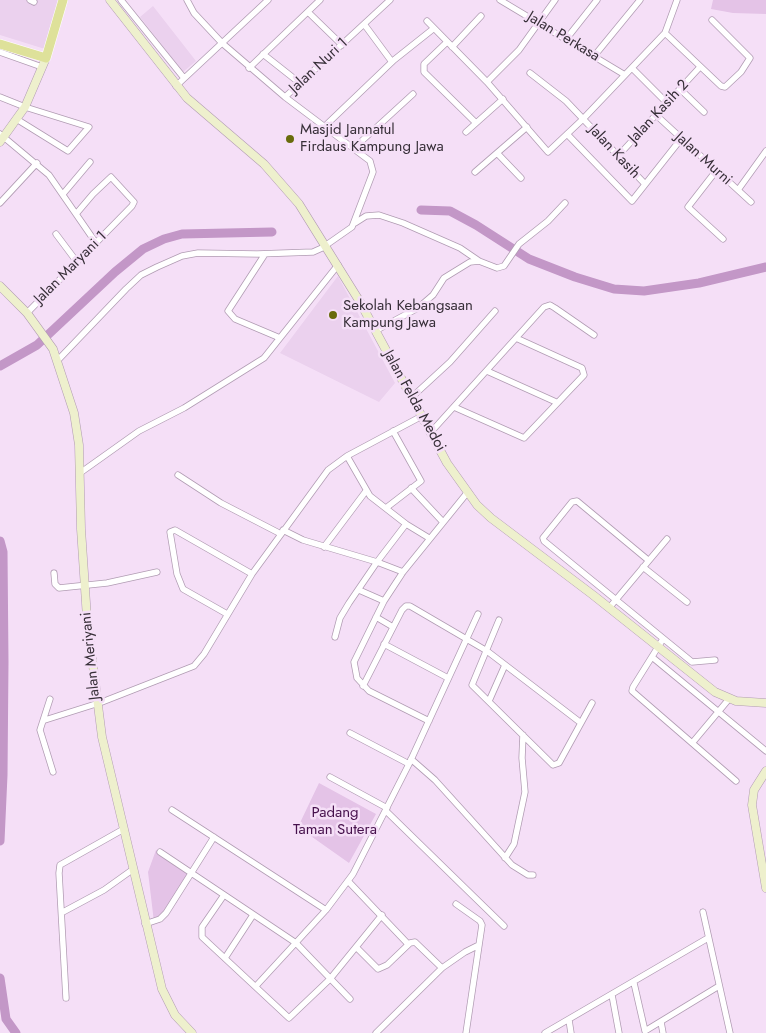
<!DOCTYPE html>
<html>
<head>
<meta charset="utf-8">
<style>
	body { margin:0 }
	canvas { display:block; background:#f5dff7 }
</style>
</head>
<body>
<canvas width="766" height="1033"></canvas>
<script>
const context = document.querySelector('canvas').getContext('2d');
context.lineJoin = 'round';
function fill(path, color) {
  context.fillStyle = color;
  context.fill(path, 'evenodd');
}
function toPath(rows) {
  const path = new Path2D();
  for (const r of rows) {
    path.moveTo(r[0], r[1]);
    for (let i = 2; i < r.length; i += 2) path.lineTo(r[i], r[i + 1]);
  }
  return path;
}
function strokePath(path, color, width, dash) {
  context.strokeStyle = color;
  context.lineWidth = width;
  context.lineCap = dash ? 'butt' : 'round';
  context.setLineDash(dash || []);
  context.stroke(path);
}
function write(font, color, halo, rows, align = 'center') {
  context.font = font + ' Jost,sans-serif';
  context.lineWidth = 5;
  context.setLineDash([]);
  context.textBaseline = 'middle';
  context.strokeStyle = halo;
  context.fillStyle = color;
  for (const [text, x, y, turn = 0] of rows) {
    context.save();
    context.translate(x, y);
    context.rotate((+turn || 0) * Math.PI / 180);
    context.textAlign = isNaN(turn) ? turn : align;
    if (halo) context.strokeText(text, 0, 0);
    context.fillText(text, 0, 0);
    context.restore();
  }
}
fill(toPath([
	[0,0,60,0,45,49,0,35],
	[153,6,196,61,183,72,140,17],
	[338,276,395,383,379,402,280,353]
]), '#ebd1ee');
fill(toPath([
	[713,0,766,0,766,14,733,13,711,9],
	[319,783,376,814,349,863,298,827],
	[156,850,192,873,166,913,154,922,148,872]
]), '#e4c3e7');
strokePath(toPath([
	[421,210,450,211,476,225,529,259,575,277,614,289,644,291,699,283,766,267],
	[0,366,37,345,115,272,143,249,164,239,182,234,272,232],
	[0,541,3,552,4,662,3,775,0,841],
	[0,978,6,1019,16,1033]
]), '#c397c7', 9);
const street = toPath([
	[30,0,34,2],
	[121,0,184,78],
	[187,0,194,13,222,43,285,97,390,0],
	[500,0,625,75],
	[308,12,342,45],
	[427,21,487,82,548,152,583,119,665,33,677,0],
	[364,24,392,62],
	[665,33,721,86,725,87,741,72,750,58,712,20],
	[567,38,597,0],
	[447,42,424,64,424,72,476,123],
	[452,47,481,16],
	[0,52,42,67],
	[263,54,301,84],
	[595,55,640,0],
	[249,68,320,0],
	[632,68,667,103],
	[530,73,566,101,645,184],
	[487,82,519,50,555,0],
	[176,86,268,0],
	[680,89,704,112],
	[0,97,25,107,89,127,68,151,18,120],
	[656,115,751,202],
	[325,126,394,60,433,29],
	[466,132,503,99],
	[0,134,49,175,96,243],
	[567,134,632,201,681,139],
	[354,148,413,94],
	[497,153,521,178],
	[618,156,700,67],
	[716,171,688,207,723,239],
	[475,172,527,127],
	[738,190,766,151],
	[63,194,90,162],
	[0,203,37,163],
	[355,223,366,216,379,215,403,223,460,248,479,261],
	[56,234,77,262],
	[265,254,228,311,235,319,280,338],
	[27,313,132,206,134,202,111,177,93,194,76,214],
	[375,331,418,308,433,295,444,278,470,262,479,261,497,268,504,266,519,244,548,221,565,203],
	[58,360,126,289,141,275,157,267,182,256,198,253,257,254,313,252,322,248,352,227,373,172,370,161,285,97],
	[487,371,556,402],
	[412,397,450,362,495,311],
	[454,407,524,438,584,375,582,368,516,338],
	[431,432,544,307,550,305,555,308,594,335],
	[347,456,370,496,406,524,429,538],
	[80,473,139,431,184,408,264,358,338,265],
	[178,475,221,503,281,534],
	[411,488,442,521],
	[386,508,421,481,393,431],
	[283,530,303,540,377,562,403,572],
	[324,547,366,491],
	[648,560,577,501,572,502,543,538,544,541,692,662,715,660],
	[643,567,687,602],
	[54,573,55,584,59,588,107,583,157,572],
	[359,590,384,601],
	[609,608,667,539],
	[227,614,183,589,177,574,170,532,175,530,252,574],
	[376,617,393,627],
	[499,620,472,685,553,765,559,763,592,703],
	[335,637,340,618,349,603,377,562,406,524],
	[663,639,633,687,632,691,736,781],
	[384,644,448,678],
	[652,657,766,751],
	[363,686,402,610,406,606,410,606,487,651,581,723],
	[50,699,40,730,53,772],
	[489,701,505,665],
	[45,720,102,702,194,666,204,654,252,574,328,470,347,456,422,416],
	[429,721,369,691,357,678,354,662,384,601,403,572,467,493],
	[350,733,409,764],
	[693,742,729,699],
	[411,759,435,780,512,865,528,875,533,875],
	[330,777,387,808],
	[172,810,326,910],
	[386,811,504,926],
	[160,852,296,943,350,999],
	[505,858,514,844,525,792,522,758,523,735],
	[348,881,408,944],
	[224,895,202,927,202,937,289,1018,330,979,382,915],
	[456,904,480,921,482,925,466,1033],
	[63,912,104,890,132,870],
	[703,912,730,1033],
	[145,924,160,919,166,913,214,837],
	[356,947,378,969,387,965,410,943,415,942,442,968],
	[225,958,253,915],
	[634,983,645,1031,719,986],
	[256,986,326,910,353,874,409,764,478,614],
	[612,995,619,1033],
	[66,998,59,873,60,865,122,830],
	[569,1020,571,1033],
	[661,1022,663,1033],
	[376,1033,442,968,465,952,479,945],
	[545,1033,708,938]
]);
const secondary = toPath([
	[110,0,187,98,264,164,299,204,360,302,447,463,477,505,491,518,593,595,715,692,736,701,766,703],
	[0,142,25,107,46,58],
	[0,286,27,313,53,349,74,413,79,445,81,529,87,618,102,737,162,989,175,1015,192,1033],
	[766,771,754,790,752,805,766,888]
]);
const primary = toPath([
	[0,44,46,58,63,0]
]);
strokePath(street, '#b19cb3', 7);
strokePath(secondary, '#b19cb3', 9);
strokePath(primary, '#fff', 10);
strokePath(street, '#fff', 5.5);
strokePath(secondary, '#eef0cd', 8);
strokePath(primary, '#dee19a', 9);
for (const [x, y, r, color] of [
	[290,139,5,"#686b0b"],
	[333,315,5,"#686b0b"]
]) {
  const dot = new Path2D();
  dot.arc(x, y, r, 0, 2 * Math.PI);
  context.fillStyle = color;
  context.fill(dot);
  strokePath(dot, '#f5dff7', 2);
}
write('15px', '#372f38', '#f5dff7', [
	["Jalan Perkasa",563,37,31],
	["Jalan Nuri 1",319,66,-43],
	["Jalan Kasih 2",659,112,-47],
	["Jalan Kasih",614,152,47],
	["Jalan Murni",703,159,42],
	["Jalan Maryani 1",71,268,-45],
	["Jalan Felda Medoi",414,401,61],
	["Jalan Meriyani",91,656,-96]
]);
write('15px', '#372f38', '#f5dff7', [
	["Masjid Jannatul",300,130],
	["Firdaus Kampung Jawa",300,147],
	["Sekolah Kebangsaan",343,306],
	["Kampung Jawa",343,323]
], 'left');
write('15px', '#46114c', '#f5dff7', [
	["Padang",335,813],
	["Taman Sutera",335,830]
]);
</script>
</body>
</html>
